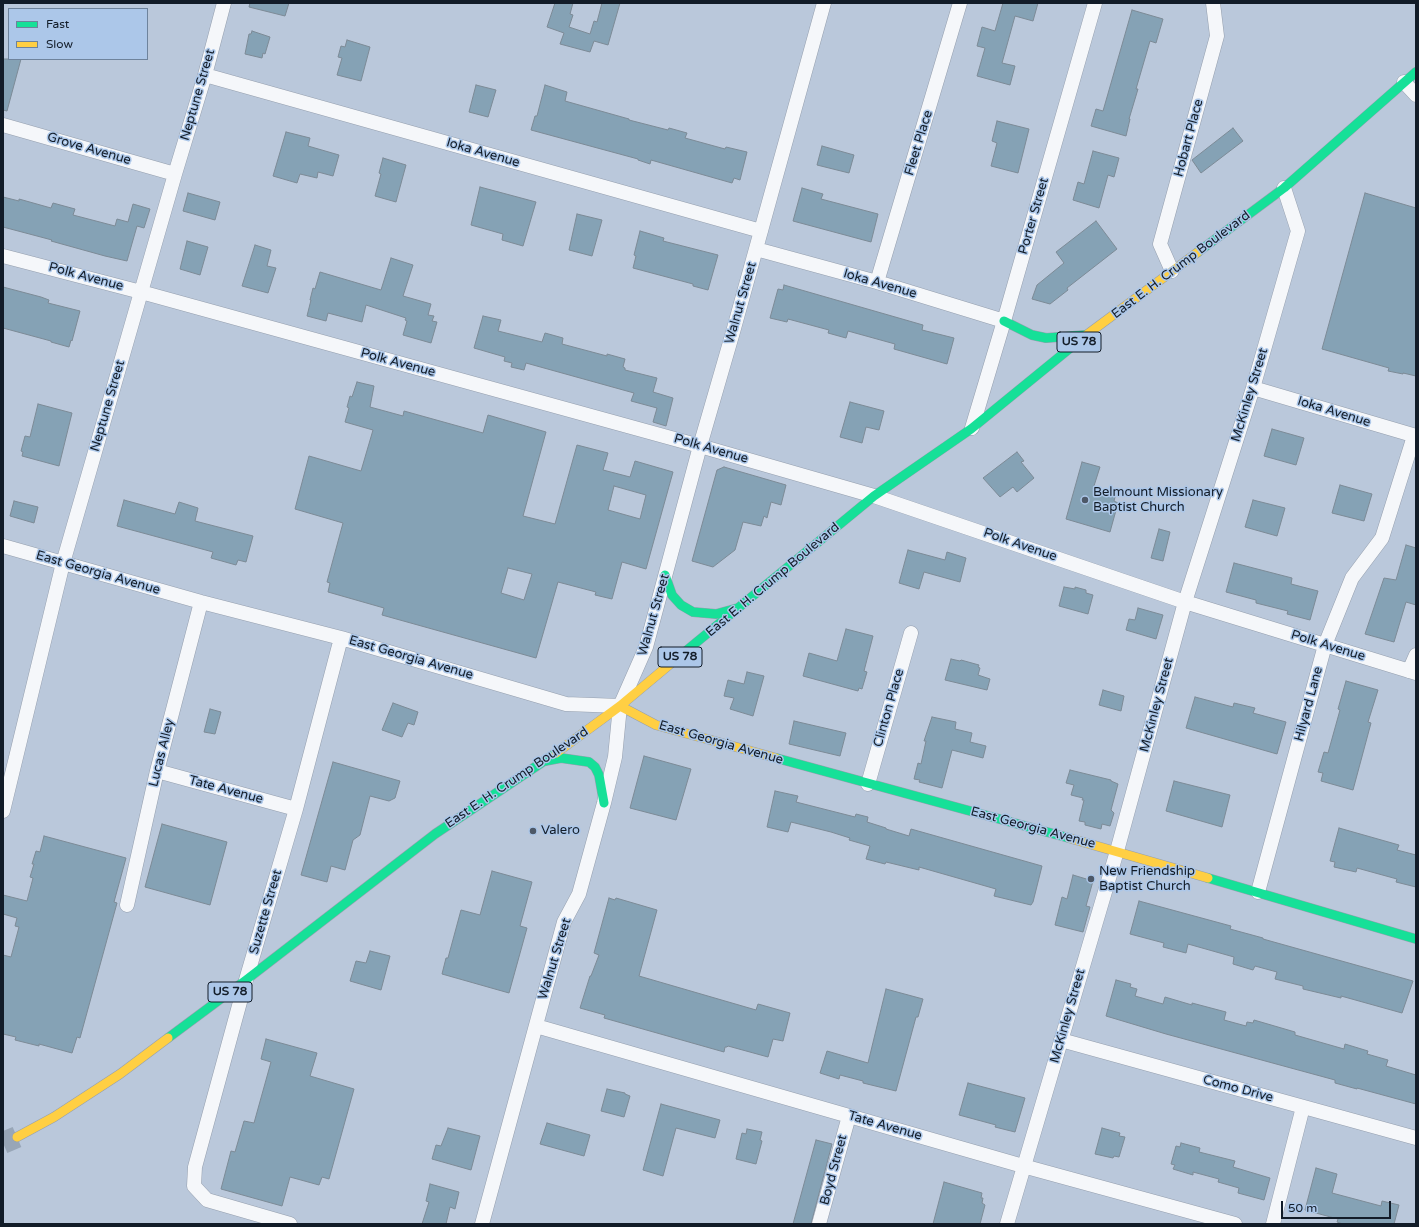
<!DOCTYPE html>
<html>
<head>
<meta charset="utf-8">
<style>
	body { margin:0 }
	#map { position:relative; width:1419px; height:1227px; overflow:hidden; background:#bac8db; font-family:"Varela Round",sans-serif }
	canvas { display:block }
	.frame { position:absolute; inset:0; border:4px solid #121c28; pointer-events:none }
	.legend { position:absolute; left:8px; top:8px; width:140px; height:52px; box-sizing:border-box; background:#acc7e9; border:1px solid #6e839c; margin:0; padding:5px 7px; list-style:none; font-size:12px; color:#121c28 }
	.legend li { display:flex; align-items:center; gap:8px; height:20px }
	.legend b { width:20px; border:1px solid #6e839c }
	.scale { position:absolute; left:1281px; top:1201px; width:110px; height:18px; box-sizing:border-box; border:2px solid #121c28; border-top:0; padding-left:5px; font-size:12px; line-height:14px; white-space:nowrap; color:#121c28; -webkit-text-stroke:3px #acc7e9; paint-order:stroke }
</style>
</head>
<body>
<div id="map">
<canvas width="1419" height="1227"></canvas>
<div class="frame"></div>
<ul class="legend">
<li><b style="height:5px;background:#16e098"></b>Fast</li>
<li><b style="height:5px;background:#ffcf43"></b>Slow</li>
</ul>
<div class="scale">50 m</div>
</div>
<script>
const context = document.querySelector('canvas').getContext('2d');
context.lineJoin = 'round';
function fill(path, color) {
  context.fillStyle = color;
  context.fill(path, 'evenodd');
}
function toPath(rows) {
  const path = new Path2D();
  for (const r of rows) {
    path.moveTo(r[0], r[1]);
    for (let i = 2; i < r.length; i += 2) path.lineTo(r[i], r[i + 1]);
  }
  return path;
}
function strokePath(path, color, width, dash) {
  context.strokeStyle = color;
  context.lineWidth = width;
  context.lineCap = dash ? 'butt' : 'round';
  context.setLineDash(dash || []);
  context.stroke(path);
}
function write(font, color, halo, rows, align = 'center') {
  context.font = font + ' "Varela Round",sans-serif';
  context.lineWidth = 3;
  context.setLineDash([]);
  context.textBaseline = 'middle';
  context.strokeStyle = halo;
  context.fillStyle = color;
  for (const [text, x, y, turn = 0] of rows) {
    context.save();
    context.translate(x, y);
    context.rotate((+turn || 0) * Math.PI / 180);
    context.textAlign = isNaN(turn) ? turn : align;
    if (halo) context.strokeText(text, 0, 0);
    context.fillText(text, 0, 0);
    context.restore();
  }
}
const building = toPath([
	[250,3,289,3,285,16,249,7,250,3],
	[555,3,573,3,570,14,573,15,569,27,590,34,594,21,597,22,602,3,620,3,608,45,594,41,590,52,560,44,564,33,547,27,555,3],
	[1003,3,1038,3,1033,21,1015,16,1002,63,1015,66,1010,85,977,76,985,48,977,46,982,27,995,31,1003,3],
	[1132,10,1163,19,1156,43,1150,41,1136,89,1138,89,1129,119,1130,119,1126,136,1091,126,1096,109,1103,111,1132,10],
	[252,31,270,37,265,54,263,53,262,58,245,54,249,34,251,34,252,31],
	[347,40,370,47,361,81,337,75,342,58,338,57,341,46,345,47,347,40],
	[3,59,21,59,7,111,3,110,3,59],
	[476,85,496,90,488,117,469,112,476,85],
	[545,85,567,92,565,101,629,119,629,120,668,130,669,128,687,133,685,138,725,149,726,147,747,152,740,180,734,178,732,183,651,160,650,164,638,160,638,159,531,130,535,116,537,116,545,85],
	[997,121,1029,129,1018,173,991,166,997,143,992,141,997,121],
	[1233,128,1243,141,1201,173,1192,160,1233,128],
	[286,132,310,138,308,146,339,155,333,176,318,172,317,178,300,174,297,183,273,176,286,132],
	[822,146,854,155,849,173,817,165,822,146],
	[1093,151,1119,158,1114,177,1108,175,1099,208,1073,200,1078,182,1084,184,1093,151],
	[383,158,406,165,396,202,375,196,381,174,379,173,383,158],
	[480,187,536,202,523,246,502,240,503,234,471,225,480,187],
	[802,188,823,194,821,199,878,214,871,242,793,221,802,188],
	[188,193,220,202,215,220,183,211,188,193],
	[1365,193,1416,208,1416,376,1403,373,1403,374,1388,371,1389,368,1322,349,1365,193],
	[3,197,19,201,19,199,51,208,53,203,75,209,73,215,115,226,117,219,128,222,133,204,150,209,144,228,137,226,127,261,105,256,51,241,52,240,3,227,3,197],
	[577,214,602,220,592,256,569,250,577,214],
	[1096,221,1117,249,1067,288,1068,290,1050,304,1032,299,1037,285,1064,263,1056,252,1096,221],
	[640,231,664,238,663,241,718,255,708,290,693,286,693,284,633,268,636,256,634,255,640,231],
	[187,241,208,247,200,275,180,269,187,241],
	[255,245,271,250,267,266,276,268,268,293,242,286,255,245],
	[391,258,413,265,403,296,431,304,428,315,434,316,432,321,437,322,431,343,403,335,407,321,405,320,406,318,366,305,362,322,328,313,326,321,307,316,311,300,310,300,313,288,315,289,320,272,381,290,391,258],
	[784,285,923,325,922,330,954,338,947,364,894,349,895,344,848,331,846,338,828,333,829,330,788,319,787,322,770,318,778,289,783,290,784,285],
	[3,287,41,297,49,300,48,303,80,311,72,341,71,340,69,347,51,342,51,341,3,328,3,287],
	[483,316,501,320,498,331,542,342,545,333,563,338,562,344,607,356,607,354,625,359,623,367,625,368,625,370,657,378,653,392,673,398,666,426,653,422,657,408,631,401,634,393,526,363,524,370,511,367,512,363,504,361,505,357,474,348,483,316],
	[357,382,374,386,370,407,403,416,404,411,483,433,488,415,546,432,523,516,555,524,577,445,608,453,603,470,630,477,635,461,673,472,646,569,622,562,612,599,595,595,596,592,558,582,536,658,382,615,384,608,328,592,330,583,327,582,343,523,295,509,309,456,361,471,373,430,345,422,349,408,347,407,350,396,352,397,357,382],
	[614,486,646,495,640,519,608,510,614,486],
	[508,568,532,574,524,600,501,593,508,568],
	[850,402,884,411,879,430,866,427,862,443,840,437,850,402],
	[38,404,72,413,59,466,22,456,23,452,21,451,25,436,30,437,38,404],
	[1272,429,1304,438,1296,465,1264,456,1272,429],
	[1017,452,1024,461,1021,462,1034,478,1017,492,1013,487,1000,497,983,478,1017,452],
	[1082,462,1100,467,1093,489,1113,494,1113,496,1115,497,1114,501,1118,503,1110,532,1066,519,1082,462],
	[724,467,786,485,781,505,771,502,767,518,764,516,761,526,743,522,735,550,713,567,692,561,717,470,724,467],
	[1340,485,1372,494,1364,521,1332,513,1340,485],
	[124,500,175,514,179,502,198,508,195,521,253,536,246,562,238,560,236,565,211,558,213,552,117,526,124,500],
	[1253,500,1285,508,1277,536,1245,527,1253,500],
	[14,501,38,507,34,523,10,516,14,501],
	[1159,529,1170,532,1163,561,1151,558,1159,529],
	[1406,545,1416,548,1416,605,1406,602,1394,642,1365,634,1384,578,1396,580,1406,545],
	[908,550,945,560,947,552,966,558,960,582,924,572,919,589,899,583,908,550],
	[1234,563,1292,578,1291,584,1318,591,1310,620,1287,614,1288,611,1256,603,1256,600,1226,592,1234,563],
	[1064,587,1075,589,1075,587,1086,590,1086,593,1093,595,1088,614,1059,606,1064,587],
	[1138,608,1163,615,1156,639,1126,630,1129,619,1135,620,1138,608],
	[846,629,873,636,864,671,867,672,862,689,859,688,858,691,803,676,809,653,837,661,846,629],
	[951,659,960,661,961,660,979,665,978,667,980,668,978,675,990,679,987,690,945,680,951,659],
	[747,672,764,676,753,716,730,709,734,698,724,696,728,680,744,684,747,672],
	[1346,681,1378,690,1368,722,1371,723,1353,790,1321,781,1323,773,1318,772,1324,752,1328,753,1340,710,1338,709,1346,681],
	[1103,690,1124,696,1121,711,1099,705,1103,690],
	[1195,697,1233,707,1234,703,1255,708,1253,713,1286,722,1277,754,1186,728,1195,697],
	[393,703,418,712,414,725,408,723,402,737,382,730,393,703],
	[210,709,221,712,215,734,204,732,210,709],
	[932,717,956,722,955,729,972,733,970,742,986,746,983,758,952,750,942,788,919,782,920,780,914,779,918,763,921,764,926,741,924,741,932,717],
	[794,721,846,733,840,756,789,744,794,721],
	[644,756,691,769,676,820,630,808,644,756],
	[333,762,400,781,395,798,389,801,370,796,360,835,353,840,345,870,331,866,327,882,301,875,333,762],
	[1070,770,1111,780,1111,781,1118,784,1111,810,1114,813,1110,826,1102,824,1101,829,1085,825,1085,822,1079,821,1084,800,1082,800,1083,798,1071,795,1074,785,1066,783,1070,770],
	[1174,781,1230,795,1222,827,1166,811,1174,781],
	[775,791,798,796,796,802,855,817,856,814,868,817,867,822,886,828,886,829,909,836,911,829,1042,866,1033,902,1031,905,994,896,996,889,919,867,919,870,886,862,885,864,866,859,870,846,849,840,850,838,831,832,791,822,788,832,767,827,775,791],
	[162,824,227,842,210,905,145,887,162,824],
	[1339,828,1399,845,1397,850,1416,855,1416,887,1396,882,1397,879,1357,868,1356,872,1334,867,1335,862,1330,861,1339,828],
	[44,836,126,858,114,902,117,903,80,1038,77,1037,72,1053,39,1044,39,1046,15,1040,16,1037,3,1034,3,955,11,957,19,927,15,926,17,918,3,914,3,895,27,901,33,878,30,877,34,864,32,864,36,851,40,852,44,836],
	[492,871,532,882,520,926,527,928,509,993,442,974,446,958,448,958,461,910,480,915,492,871],
	[1073,875,1093,881,1086,906,1090,907,1083,932,1055,925,1062,897,1067,899,1073,875],
	[609,898,615,900,616,898,657,910,639,976,756,1010,758,1004,790,1013,783,1041,773,1039,768,1057,728,1046,727,1047,725,1047,724,1052,604,1018,605,1015,580,1008,590,976,591,976,599,955,594,953,609,898],
	[1139,901,1231,926,1230,929,1263,938,1263,939,1413,981,1402,1013,1341,996,1341,998,1303,989,1303,986,1275,979,1277,972,1255,966,1253,970,1233,964,1234,957,1188,944,1186,953,1163,947,1164,943,1130,934,1139,901],
	[370,951,390,956,381,990,350,981,356,961,366,963,370,951],
	[1116,980,1131,984,1130,987,1137,989,1135,996,1163,1004,1165,997,1192,1005,1192,1003,1226,1012,1224,1020,1246,1026,1247,1022,1253,1023,1254,1020,1295,1032,1295,1035,1344,1049,1345,1044,1368,1051,1367,1054,1388,1060,1386,1066,1416,1075,1416,1104,1357,1088,1357,1089,1335,1083,1335,1080,1166,1034,1106,1016,1116,980],
	[886,989,923,999,918,1017,916,1017,896,1091,863,1083,863,1081,840,1075,839,1079,820,1073,827,1051,868,1063,886,989],
	[266,1039,317,1053,310,1076,354,1089,329,1179,322,1177,319,1185,290,1177,282,1206,221,1189,231,1151,235,1152,244,1121,254,1123,271,1062,261,1059,266,1039],
	[968,1083,1025,1098,1015,1132,995,1127,996,1125,959,1115,968,1083],
	[607,1089,625,1093,625,1094,630,1096,624,1117,601,1111,607,1089],
	[661,1104,720,1120,715,1138,676,1128,663,1176,643,1170,661,1104],
	[547,1123,590,1135,584,1156,540,1144,547,1123],
	[448,1128,480,1136,471,1170,432,1159,436,1145,441,1146,448,1128],
	[1102,1128,1120,1133,1119,1136,1125,1137,1119,1157,1114,1156,1113,1158,1095,1154,1102,1128],
	[747,1129,762,1132,760,1140,762,1141,756,1164,736,1159,742,1133,746,1134,747,1129],
	[816,1140,832,1144,811,1224,793,1224,816,1140],
	[1181,1143,1200,1148,1199,1152,1235,1161,1233,1167,1270,1178,1264,1200,1238,1193,1239,1188,1218,1182,1219,1179,1193,1172,1193,1175,1173,1169,1175,1165,1171,1164,1176,1146,1180,1147,1181,1143],
	[1316,1168,1337,1174,1332,1193,1381,1206,1382,1201,1399,1205,1394,1224,1343,1224,1337,1222,1338,1219,1305,1210,1316,1168],
	[944,1182,982,1193,981,1198,983,1198,982,1203,985,1205,980,1224,933,1224,944,1182],
	[430,1184,459,1192,455,1209,450,1207,446,1224,422,1224,429,1202,426,1201,430,1184]
]);
fill(building, '#85a2b5');
strokePath(building, '#7c8a96', 1);
strokePath(toPath([
	[3,1143,17,1137]
]), '#98a6b7', 22, [22, 11]);
const street = toPath([
	[205,75,761,231],
	[1404,82,1416,95],
	[3,125,175,174],
	[756,249,877,282,1004,321],
	[3,256,141,292,700,446,874,496,1185,602,1416,673],
	[1172,271,1160,244,1217,36,1213,3],
	[877,282,960,3],
	[1253,388,1416,436],
	[972,428,1004,321,1095,3],
	[3,546,201,602,341,638,566,704,620,706],
	[1409,671,1416,655],
	[157,771,296,809],
	[868,784,911,633],
	[3,811,63,563,175,174,205,75,224,3],
	[1258,892,1325,645,1352,578,1382,538,1414,436],
	[127,905,157,771,201,602],
	[536,1026,1023,1166,1235,1224],
	[1061,1040,1416,1138],
	[290,1224,207,1200,194,1186,195,1167,246,980,296,809,341,638],
	[482,1224,564,922,579,894,604,803,615,757,620,706,646,647,700,446,733,332,824,3],
	[819,1224,849,1116],
	[1007,1224,1117,851,1185,602,1253,388,1298,231,1284,188],
	[1273,1224,1303,1107]
]);
const fast = toPath([
	[1198,252,1284,188,1416,72],
	[1004,321,1032,335,1046,338,1086,335],
	[665,575,672,595,681,605,693,612,716,614,738,608],
	[675,660,874,496,971,429,1085,336],
	[776,758,1069,838],
	[545,761,561,758,589,762,595,767,599,775,604,803],
	[1208,878,1416,939],
	[168,1038,246,980,435,834,556,753]
]);
const slow = toPath([
	[1085,336,1198,252],
	[620,706,656,725,776,758],
	[556,753,620,706,675,660],
	[1069,838,1208,878],
	[17,1137,54,1117,120,1074,168,1038]
]);
strokePath(street, '#959fae', 15);
strokePath(fast, '#959fae', 10);
strokePath(slow, '#959fae', 10);
strokePath(street, '#f5f7fa', 14);
strokePath(fast, '#16e098', 9);
strokePath(slow, '#ffcf43', 9);
for (const [x, y, r, color] of [
	[1085,500,4,"#4d5867"],
	[533,831,4,"#4d5867"],
	[1091,879,4,"#4d5867"]
]) {
  const dot = new Path2D();
  dot.arc(x, y, r, 0, 2 * Math.PI);
  context.fillStyle = color;
  context.fill(dot);
  strokePath(dot, '#acc7e9', 1.5);
}
for (const [x, y, w] of [
	[1079,342,44],
	[680,657,44],
	[230,992,44]
]) {
  const box = new Path2D();
  box.roundRect(x - w / 2, y - 10, w, 20, 3);
  context.fillStyle = '#acc7e9';
  context.fill(box);
  strokePath(box, '#121c28', 1);
}
write('bold 12px', '#121c28', null, [
	["US 78",1079,342],
	["US 78",680,657],
	["US 78",230,992]
]);
write('13px', '#121c28', '#acc7e9', [
	["Neptune Street",198,95,-74],
	["Hobart Place",1189,138,-75],
	["Fleet Place",919,143,-73],
	["Grove Avenue",89,149,16],
	["Ioka Avenue",483,153,16],
	["Porter Street",1034,216,-74],
	["East E. H. Crump Boulevard",1181,265,-37],
	["Polk Avenue",86,277,15],
	["Ioka Avenue",880,284,16],
	["Walnut Street",741,303,-74],
	["Polk Avenue",398,363,15],
	["McKinley Street",1250,395,-73],
	["Neptune Street",108,406,-74],
	["Ioka Avenue",1334,412,17],
	["Polk Avenue",711,449,16],
	["Polk Avenue",1020,545,19],
	["East Georgia Avenue",98,573,16],
	["East E. H. Crump Boulevard",773,580,-40],
	["Walnut Street",654,615,-74],
	["Polk Avenue",1328,646,17],
	["East Georgia Avenue",411,658,16],
	["Hilyard Lane",1309,704,-75],
	["McKinley Street",1157,705,-75],
	["Clinton Place",889,708,-74],
	["East Georgia Avenue",721,743,16],
	["Lucas Alley",162,753,-76],
	["East E. H. Crump Boulevard",517,778,-34],
	["Tate Avenue",226,790,15],
	["East Georgia Avenue",1033,828,15],
	["Suzette Street",266,912,-74],
	["Walnut Street",555,959,-73],
	["McKinley Street",1068,1016,-74],
	["Como Drive",1238,1089,15],
	["Tate Avenue",885,1126,16],
	["Boyd Street",834,1170,-75]
]);
write('13px', '#121c28', '#acc7e9', [
	["Belmount Missionary",1093,493],
	["Baptist Church",1093,508],
	["Valero",541,831],
	["New Friendship",1099,872],
	["Baptist Church",1099,887]
], 'left');
</script>
</body>
</html>
